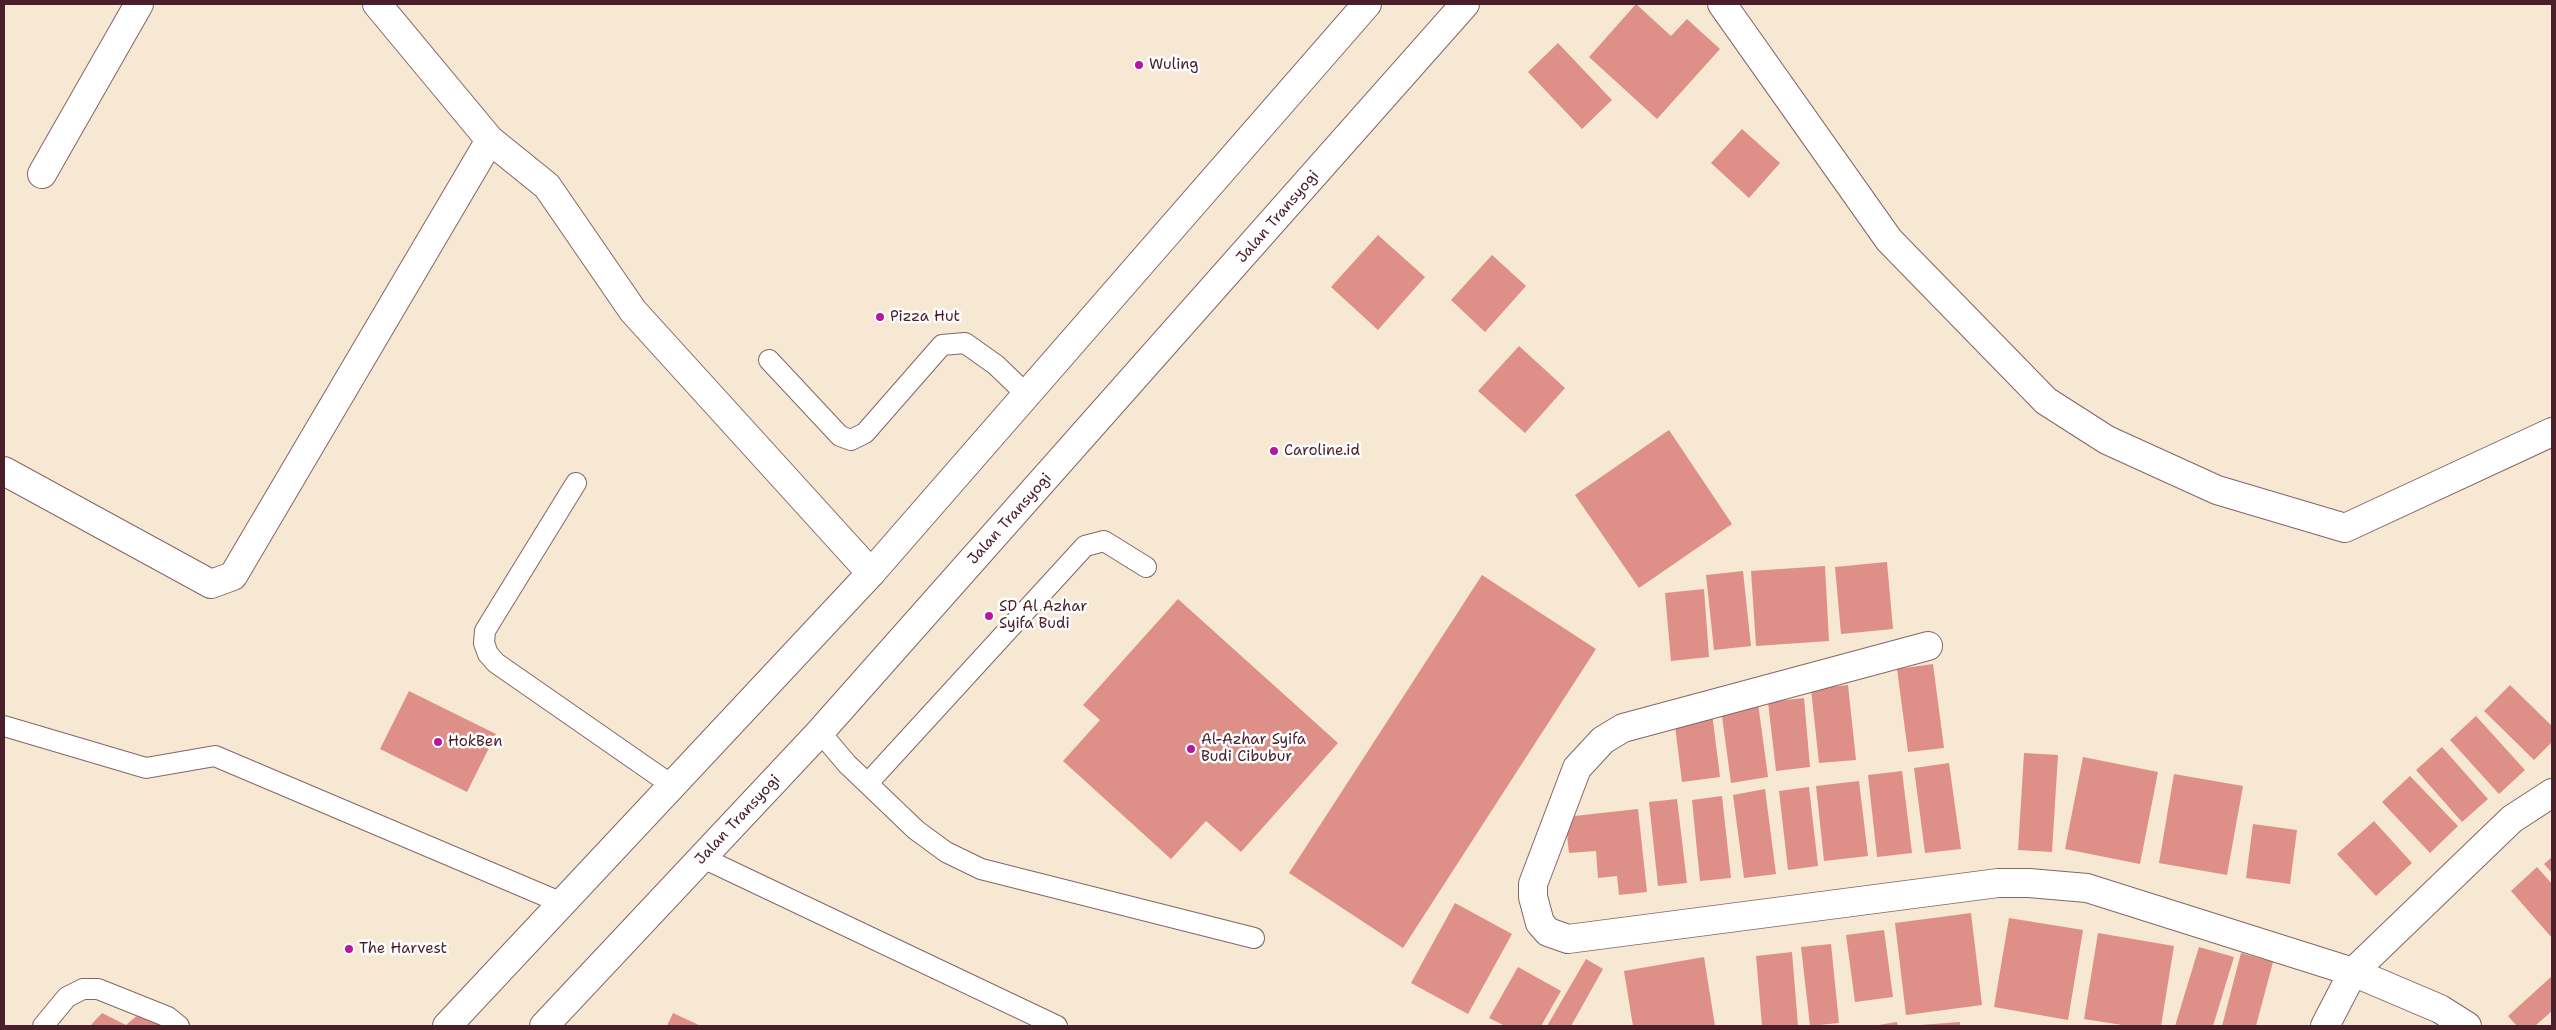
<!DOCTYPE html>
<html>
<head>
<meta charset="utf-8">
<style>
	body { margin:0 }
	#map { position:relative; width:2556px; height:1030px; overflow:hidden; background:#f6e8d2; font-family:"Shantell Sans",sans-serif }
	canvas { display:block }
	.frame { position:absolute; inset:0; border:5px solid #4a1f2b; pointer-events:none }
</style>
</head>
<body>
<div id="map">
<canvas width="2556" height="1030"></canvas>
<div class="frame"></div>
</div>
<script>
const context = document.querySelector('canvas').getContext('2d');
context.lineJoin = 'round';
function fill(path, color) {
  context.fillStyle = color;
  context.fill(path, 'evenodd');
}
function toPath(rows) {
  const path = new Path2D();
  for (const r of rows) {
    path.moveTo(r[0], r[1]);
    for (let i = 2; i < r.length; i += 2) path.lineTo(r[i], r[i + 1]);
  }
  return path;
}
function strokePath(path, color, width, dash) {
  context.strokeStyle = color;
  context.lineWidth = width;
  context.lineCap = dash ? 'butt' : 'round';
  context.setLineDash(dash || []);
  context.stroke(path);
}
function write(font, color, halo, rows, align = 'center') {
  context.font = font + ' "Shantell Sans",sans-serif';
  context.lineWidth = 5;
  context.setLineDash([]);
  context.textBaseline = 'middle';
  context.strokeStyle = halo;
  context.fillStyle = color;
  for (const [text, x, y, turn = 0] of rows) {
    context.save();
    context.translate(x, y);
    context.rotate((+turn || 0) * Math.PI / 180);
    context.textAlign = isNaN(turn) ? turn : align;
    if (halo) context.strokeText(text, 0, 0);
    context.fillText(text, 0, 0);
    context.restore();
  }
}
fill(toPath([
	[1636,4,1671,36,1687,19,1720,49,1657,119,1589,57],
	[1558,43,1612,100,1582,129,1528,72],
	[1742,129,1780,163,1749,198,1711,163],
	[1378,235,1425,277,1378,330,1331,287],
	[1492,255,1526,286,1485,332,1451,300],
	[1519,346,1565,388,1525,433,1478,391],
	[1669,430,1732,524,1639,588,1575,495],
	[1887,562,1893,629,1841,634,1835,567],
	[1825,566,1829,641,1756,646,1751,571],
	[1743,571,1751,646,1714,650,1706,575],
	[1482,575,1596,649,1403,948,1289,873],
	[1704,589,1709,657,1671,661,1665,593],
	[1178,599,1338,743,1241,852,1206,821,1171,859,1063,761,1100,720,1083,705],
	[1933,664,1944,748,1908,752,1897,669],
	[1848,685,1856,760,1819,763,1811,689],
	[2510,685,2552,726,2552,742,2534,760,2484,711],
	[409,691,496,734,467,792,380,749],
	[1804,698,1810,767,1776,771,1768,702],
	[1758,703,1768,777,1731,783,1721,709],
	[1712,713,1720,777,1682,782,1674,718],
	[2476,716,2525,770,2499,794,2450,740],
	[2442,747,2488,799,2462,822,2416,770],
	[2024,753,2058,755,2052,852,2018,850],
	[2083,757,2158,772,2140,864,2065,849],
	[1949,763,1961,849,1925,853,1914,768],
	[1902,771,1912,853,1877,857,1868,775],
	[2174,774,2243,786,2227,875,2159,863],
	[2410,776,2458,826,2430,853,2382,802],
	[1859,781,1868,856,1824,861,1816,786],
	[1809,787,1818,866,1788,870,1779,791],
	[1765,789,1776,874,1744,878,1733,795],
	[1722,796,1731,878,1700,881,1692,800],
	[1677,799,1687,883,1658,886,1649,802],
	[1638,809,1647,892,1619,895,1617,876,1598,878,1596,851,1569,853,1565,817],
	[2374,821,2412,863,2376,896,2337,854],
	[2253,824,2297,830,2290,884,2246,878],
	[2552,857,2552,873,2544,864],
	[2537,867,2552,884,2552,938,2511,891],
	[1455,903,1512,934,1468,1014,1411,983],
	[1971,913,1982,1005,1906,1015,1895,923],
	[2009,918,2083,930,2068,1020,1994,1007],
	[1884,930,1893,997,1855,1002,1846,935],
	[2098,933,2174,946,2161,1026,2128,1026,2084,1019],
	[1831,944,1839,1023,1810,1026,1801,947],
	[2199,947,2234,957,2213,1026,2175,1026],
	[1792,952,1798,1026,1762,1026,1756,956],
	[2241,953,2273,962,2256,1026,2222,1026],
	[1704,957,1715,1026,1633,1026,1624,971],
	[1586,959,1603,969,1571,1026,1547,1026],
	[1518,967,1561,991,1541,1026,1505,1026,1489,1018],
	[2552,976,2552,1011,2535,1026,2517,1026,2508,1016],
	[102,1013,126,1025,140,1013,164,1026,90,1026],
	[673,1013,701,1026,667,1026],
	[1897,1022,1898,1026,1879,1026,1879,1025],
	[1960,1022,1960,1026,1920,1026,1920,1025]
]), '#de9088');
const service = toPath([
	[769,360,840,436,851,440,865,433,942,345,965,343,996,365,1026,394],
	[576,483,491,621,485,631,484,643,488,654,496,663,673,786],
	[4,726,146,768,215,756,562,903],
	[820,732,847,764,916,830,946,852,981,869,1254,938],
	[868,783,1085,546,1104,541,1146,567],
	[703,858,1057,1026],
	[43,1026,67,997,83,989,98,989,168,1017,179,1026]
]);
const minor = toPath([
	[377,4,490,140,547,186,633,311,871,573],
	[1722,4,1889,240,2046,401,2107,440,2217,490,2345,528,2552,432],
	[42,174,139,4],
	[4,471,211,584,233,576,490,140],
	[1928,646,1623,728,1603,740,1577,768,1533,884,1533,897,1540,923,1548,932,1568,939,1998,883,2029,883,2087,888,2353,972,2440,1009,2467,1026],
	[2325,1026,2353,972,2512,819,2552,793]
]);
const trunk = toPath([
	[447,1026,871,573,1367,4],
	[544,1026,820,732,1465,4]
]);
strokePath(service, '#866565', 22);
strokePath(minor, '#866565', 30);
strokePath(trunk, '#866565', 30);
strokePath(service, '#fff', 20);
strokePath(minor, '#fff', 28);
strokePath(trunk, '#fff', 28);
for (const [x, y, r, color] of [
	[1139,65,5,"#b5179e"],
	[880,317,5,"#b5179e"],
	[1274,451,5,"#b5179e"],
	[989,616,5,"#b5179e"],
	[438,742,5,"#b5179e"],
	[1191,749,5,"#b5179e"],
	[349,949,5,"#b5179e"]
]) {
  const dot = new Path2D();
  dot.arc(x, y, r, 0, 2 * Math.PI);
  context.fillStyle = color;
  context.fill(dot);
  strokePath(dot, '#fff', 2);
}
write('15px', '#4a1f2b', '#fff', [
	["Wuling",1149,65],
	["Pizza Hut",890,317],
	["Caroline.id",1284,451],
	["SD Al Azhar",999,607],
	["Syifa Budi",999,624],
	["Al-Azhar Syifa",1201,740],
	["Budi Cibubur",1201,757],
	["HokBen",448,742],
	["The Harvest",359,949]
], 'left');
write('15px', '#4a1f2b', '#fff', [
	["Jalan Transyogi",1278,217,-49],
	["Jalan Transyogi",1010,519,-48],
	["Jalan Transyogi",738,820,-47]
]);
</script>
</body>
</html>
